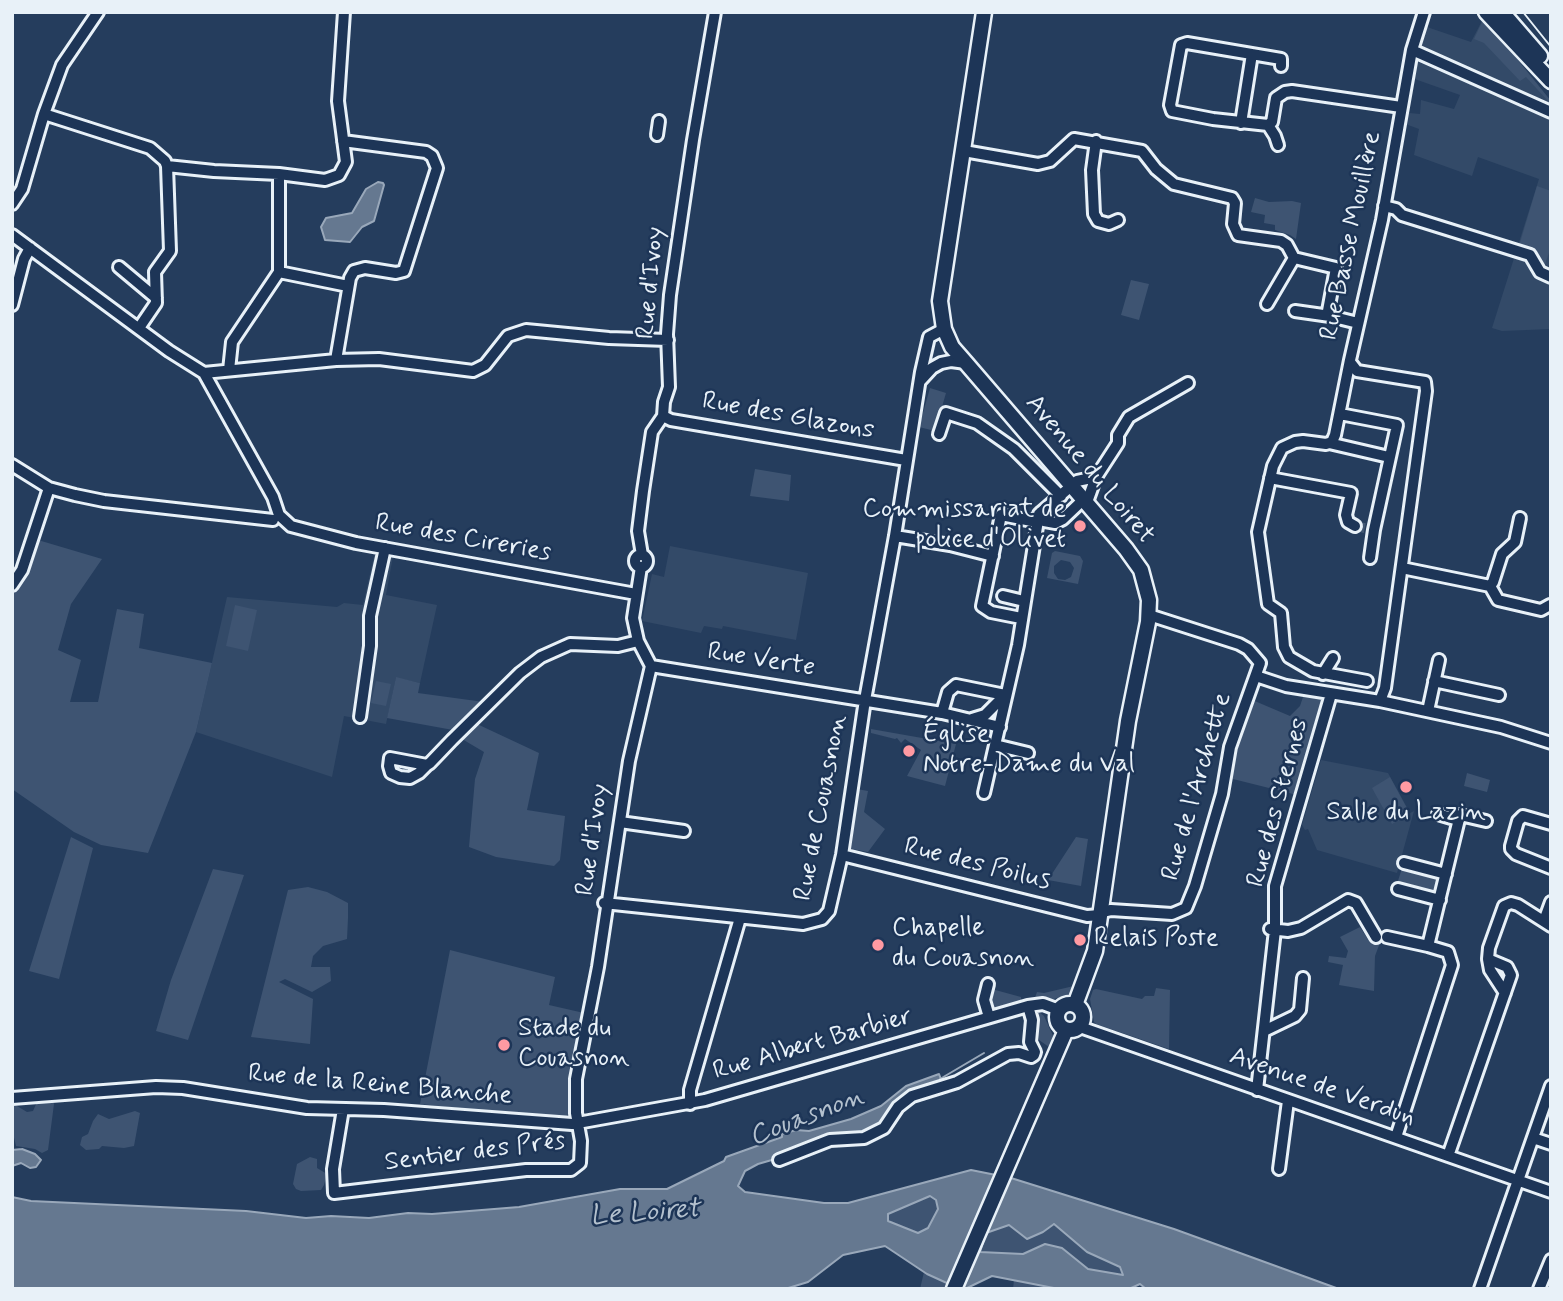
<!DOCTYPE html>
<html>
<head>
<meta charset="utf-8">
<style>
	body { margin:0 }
	#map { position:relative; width:1563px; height:1301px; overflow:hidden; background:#253d5d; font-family:Mynerve,sans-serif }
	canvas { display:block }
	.frame { position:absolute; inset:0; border:14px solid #e8f1f8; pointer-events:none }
</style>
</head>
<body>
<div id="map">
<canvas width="1563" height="1301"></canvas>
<div class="frame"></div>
</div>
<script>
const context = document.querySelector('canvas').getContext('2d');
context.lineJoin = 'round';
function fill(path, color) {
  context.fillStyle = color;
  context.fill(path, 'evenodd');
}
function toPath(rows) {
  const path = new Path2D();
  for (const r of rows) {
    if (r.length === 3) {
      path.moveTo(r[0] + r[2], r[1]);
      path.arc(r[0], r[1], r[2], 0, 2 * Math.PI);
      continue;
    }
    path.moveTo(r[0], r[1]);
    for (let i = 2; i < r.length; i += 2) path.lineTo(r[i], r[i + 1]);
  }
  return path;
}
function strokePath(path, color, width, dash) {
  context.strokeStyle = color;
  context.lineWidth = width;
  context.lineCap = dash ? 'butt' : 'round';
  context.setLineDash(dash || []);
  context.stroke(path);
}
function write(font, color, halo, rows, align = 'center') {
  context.font = font + ' Mynerve,sans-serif';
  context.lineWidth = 5;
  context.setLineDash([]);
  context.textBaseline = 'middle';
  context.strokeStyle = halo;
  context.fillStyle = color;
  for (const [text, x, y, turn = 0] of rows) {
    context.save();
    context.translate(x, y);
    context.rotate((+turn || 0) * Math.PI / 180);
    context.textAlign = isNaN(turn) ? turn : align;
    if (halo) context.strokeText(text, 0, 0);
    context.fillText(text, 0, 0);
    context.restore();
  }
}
fill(toPath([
	[1483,19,1551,102,1551,329,1502,331,1492,328,1539,179,1478,157,1472,176,1414,155,1419,129,1400,122,1399,112,1420,114,1421,100,1454,109,1460,95,1409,77,1424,26,1471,42],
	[670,546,808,573,796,640,723,626,722,629,704,626,701,633,642,621,652,574,664,577],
	[375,552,393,556,386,595,437,605,420,683,396,678,386,724,344,716,332,777,196,732,227,597,337,607,344,603,363,605],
	[1321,760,1388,773,1410,813,1414,811,1397,873,1317,850,1308,829,1305,830,1302,825]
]), '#334a68');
fill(toPath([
	[1484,18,1551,101,1551,108,1544,105,1548,101,1526,77,1520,81,1484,43,1474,39],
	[1537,186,1551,191,1551,247,1543,270,1532,250,1519,246],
	[1255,198,1269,202,1292,201,1301,203,1296,239,1290,235,1275,230,1275,225,1264,223,1265,215,1251,212],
	[1131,280,1149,284,1139,320,1121,315],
	[930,388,946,393,935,431,919,427],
	[755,469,791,475,789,501,750,496],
	[38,540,102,559,71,604,58,650,81,660,70,702,98,702,117,609,144,614,139,648,212,663,196,732,148,853,101,845,74,832,12,789,12,595,26,572],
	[1055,551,1080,556,1083,561,1078,584,1047,578,1052,553],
	[1061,560,1070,562,1074,568,1071,577,1065,580,1058,579,1054,573,1054,566],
	[235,605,257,610,248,651,226,646],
	[396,677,420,683,418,693,484,702,453,730,387,718],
	[376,681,391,684,386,706,371,703],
	[1304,694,1321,697,1323,701,1297,795,1229,778,1237,747,1234,745,1250,699,1290,716,1300,706],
	[477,724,539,753,527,810,565,816,560,860,554,866,496,857,469,847,475,779,484,752,462,739],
	[871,729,956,744,945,786,907,776,921,750,905,739,901,743,897,738,895,739,871,733],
	[1467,773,1490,780,1487,792,1464,786],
	[1390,777,1410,814,1392,824,1372,788],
	[857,789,868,791,864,812,885,829,868,852,847,848],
	[71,837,93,848,59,979,29,971],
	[1076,837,1088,839,1081,886,1048,880],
	[1403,865,1442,876,1436,896,1397,884],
	[213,869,244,875,188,1040,156,1031,171,980],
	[308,887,327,892,348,903,348,918,347,939,323,946,313,956,311,967,330,967,331,981,312,992,285,979,279,982,313,999,310,1044,251,1037,288,890],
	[1360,927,1369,941,1373,938,1381,940,1375,956,1374,991,1339,985,1343,965,1328,962,1329,956,1346,958,1348,951,1340,937],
	[450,950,555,977,549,1005,584,1013,572,1112,562,1119,420,1104],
	[1078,985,1075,992,1054,999,1035,998,1037,992,1044,993],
	[988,988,1021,997,1021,1003,990,1011],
	[1156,988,1170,990,1169,1049,1096,1024,1094,1022,1090,999,1093,990,1096,989,1142,999,1145,996,1154,996],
	[1039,1012,1044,1016,1054,1038,1049,1047,1039,1040,1036,1014],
	[49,1098,52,1099,54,1104,48,1150,42,1153,35,1149,16,1146,12,1129,12,1103,27,1112,33,1111,37,1102],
	[135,1111,140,1113,134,1146,124,1148,102,1146,99,1149,86,1150,80,1145,82,1137,88,1134,93,1121,98,1114,109,1119],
	[310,1157,317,1159,317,1168,327,1174,324,1185,321,1190,301,1191,296,1189,293,1184,297,1164],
	[930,1196,936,1200,938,1209,928,1228,919,1233,888,1221,888,1214],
	[1054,1224,1087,1252,1120,1267,1124,1275,1088,1269,1062,1248,1045,1244,1023,1254,980,1253,986,1233,1009,1225,1043,1232],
	[924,1272,947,1283,944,1289,920,1289],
	[1014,1280,1059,1289,1013,1289]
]), '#3e5472');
const water = toPath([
	[378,182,383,183,384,185,374,221,362,227,350,242,325,240,321,227,326,218,352,213,366,189,378,182],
	[939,1074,942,1082,913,1092,878,1129,758,1164,745,1171,738,1186,745,1192,824,1203,848,1203,971,1170,1011,1178,1174,1229,1339,1289,1146,1289,1140,1284,1129,1289,1059,1289,992,1276,965,1289,960,1289,927,1274,885,1246,843,1255,808,1282,785,1289,12,1289,12,1197,31,1201,246,1211,306,1218,331,1216,369,1218,408,1213,432,1214,519,1207,620,1189,667,1189,724,1161,726,1157,782,1137,782,1134,796,1130,809,1131,851,1119,881,1106,906,1086,939,1074],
	[930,1196,936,1200,938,1209,928,1228,918,1233,888,1221,888,1214,930,1196],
	[1054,1224,1087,1252,1120,1267,1123,1275,1088,1269,1062,1248,1045,1244,1023,1254,980,1252,986,1233,1009,1225,1027,1239,1043,1232,1054,1224],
	[22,1149,35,1154,41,1160,36,1167,30,1168,21,1163,12,1166,12,1150,22,1149]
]);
fill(water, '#657890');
strokePath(water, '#99a8ba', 2);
strokePath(toPath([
	[940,1079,984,1053]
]), '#99a8ba', 2);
strokePath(toPath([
	[1355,526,1374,530]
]), '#425874', 10, [10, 5]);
const minor = toPath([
	[1412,50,1551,112],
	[1281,66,1281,59,1187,43,1181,45,1170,105,1172,111,1213,119,1268,125,1272,122,1276,98,1285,92,1292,91,1401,107],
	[44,114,150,148,165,161,167,166,214,171,279,174],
	[1241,123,1252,54],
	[1268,125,1275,136,1278,145],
	[657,135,659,121],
	[1096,141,1092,170,1094,214,1098,221,1109,224,1118,220],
	[964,151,1038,164,1050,161,1074,139,1142,151,1156,169,1174,184,1232,198,1235,203,1233,224,1238,235,1281,241,1287,245,1294,258,1336,268,1328,311,1330,316,1358,323],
	[12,204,22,189,44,114,62,65,98,12],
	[1384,206,1396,209,1402,215,1530,255,1540,272,1551,277],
	[12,235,169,351,204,373,336,360,379,359,473,371,485,365,508,336,526,330,609,338,668,340],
	[119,267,156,298],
	[279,272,348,286],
	[1267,304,1294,258],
	[12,305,24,259,30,248],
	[1295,311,1330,316],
	[139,328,156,303,155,272,170,251,167,166],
	[336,360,350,278,354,271,365,268,396,273,404,271,437,168,432,156,426,152,343,141],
	[1350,362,1357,371,1425,382,1426,391,1385,688,1380,701],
	[229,370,232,342,279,272,279,174,325,180,339,175,346,162,338,101,344,12],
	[204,373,273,497,279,515,291,526,356,543,636,594],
	[920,381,932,368,941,363,951,361,966,363],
	[1340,414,1397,425,1374,530,1370,558],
	[663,416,671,420,906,460],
	[939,434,946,413,977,423,1014,449,1061,496],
	[1329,443,1389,457],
	[12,465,49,488,75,495,104,501,273,520],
	[1096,477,1118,443,1118,435,1129,417,1188,383],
	[1270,478,1351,493,1346,515,1348,522,1355,526],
	[1041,512,1044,521,1055,523,1063,519,1084,499],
	[895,536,950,545,993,556],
	[642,555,638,531,643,491,652,432,663,416,664,402,669,387,667,334,670,295,693,140,715,12],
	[641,561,6],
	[1402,568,1490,586,1493,582,1502,554,1515,542,1520,518],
	[12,585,22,570,49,488],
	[1490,586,1498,600,1541,610,1550,605],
	[1003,596,1024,601],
	[1021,618,991,612,982,606,1001,515,1037,522],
	[651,666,942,713,1000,727],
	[1323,674,1333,658],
	[1256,676,1286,686,1380,701,1501,727,1551,743],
	[1367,681,1313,671,1289,657,1284,647,1281,613,1268,604,1258,532,1273,466,1282,448,1295,442,1303,441,1326,444,1332,442,1335,435,1350,360,1382,220,1412,50,1424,12],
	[1434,681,1499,695],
	[1428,711,1439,660],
	[942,713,948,692,956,685,1005,695],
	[360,717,370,646,370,616,385,548],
	[972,719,985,715,1005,695],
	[995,745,1028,753],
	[427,765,390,758,389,766,391,773,400,777,410,778,419,773,427,765,430,763,452,740,520,673,541,657,570,644,618,646,638,641],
	[984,793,1018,645,1039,514,1077,481,1096,477,1087,502],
	[1438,814,1458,820],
	[620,822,684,831],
	[1551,824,1523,816,1518,821,1511,846,1511,849,1516,854,1551,868],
	[842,855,1087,916,1101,915],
	[1404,863,1446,874],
	[1398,889,1440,900],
	[604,903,803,924,822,919,829,911,842,855,865,700,895,536,921,372,929,337,944,329],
	[1102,912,1111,910,1172,914,1186,908,1195,886,1222,794,1230,747,1260,663,1248,649,1239,644,1149,615],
	[1544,921,1551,902],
	[1270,929,1288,931,1301,928,1348,900,1356,903,1376,937],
	[1387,937,1428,946],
	[1488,959,1490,970,1505,993],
	[988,984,984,1000,989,1017],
	[1080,1027,1551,1192],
	[1264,1031,1295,1016,1300,1010,1303,978],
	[1257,1090,1275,930,1275,886,1331,694],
	[12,1098,156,1087,183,1088,307,1108,384,1110,572,1124,705,1100,1028,1006,1043,1004,1059,1010],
	[690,1104,690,1090,740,918],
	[343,1109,333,1169,334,1193,526,1170,571,1170,580,1163,581,1141,576,1113,576,1079,598,967,629,761,651,666,638,641,633,618,641,567],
	[1396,1137,1452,965,1448,952,1428,946,1460,815,1486,821],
	[1533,1138,1551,1144],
	[1448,1156,1511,975,1507,967,1488,959,1489,948,1504,906,1511,903,1518,905,1551,926],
	[779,1160,830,1140,864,1138,884,1128,898,1107,912,1096,957,1082,1008,1054,1019,1053,1031,1057,1034,1055,1035,1052,1030,1042,1032,1020,1028,1006],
	[1279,1169,1288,1101],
	[1480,1289,1551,1086],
	[1539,1289,1551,1260]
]);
const major = toPath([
	[984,12,940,301,944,329,952,347,966,363,1126,549,1141,570,1149,600,1148,622,1128,721,1095,951,1075,1005],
	[1486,12,1551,81],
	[1502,12,1540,56],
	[1070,1017,13],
	[954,1289,1066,1030]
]);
strokePath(minor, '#e8f1f8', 16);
strokePath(major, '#e8f1f8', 19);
strokePath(minor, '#1d3557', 10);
strokePath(major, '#1d3557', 14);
strokePath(toPath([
	[1523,12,1551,47]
]), '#e8f1f8', 2);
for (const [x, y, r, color] of [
	[1080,526,7,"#ff9aa2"],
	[909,751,7,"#ff9aa2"],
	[1406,787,7,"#ff9aa2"],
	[1080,940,7,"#ff9aa2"],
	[878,945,7,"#ff9aa2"],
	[504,1045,7,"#ff9aa2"]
]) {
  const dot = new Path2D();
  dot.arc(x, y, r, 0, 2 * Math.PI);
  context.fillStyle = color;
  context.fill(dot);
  strokePath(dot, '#1d3557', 2.5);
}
write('26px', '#e8f1f8', '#1d3557', [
	["Rue Basse Mouillère",1352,236,-78],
	["Rue d'Ivoy",652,283,-85],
	["Rue des Glazons",788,417,10],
	["Avenue du Loiret",1089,470,50],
	["Rue des Cireries",463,539,10],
	["Rue Verte",761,661,9],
	["Rue de l'Archette",1198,787,-74],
	["Rue des Sternes",1279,803,-75],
	["Rue de Couasnon",822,808,-79],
	["Rue d'Ivoy",594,840,-82],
	["Rue des Poilus",977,865,14],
	["Rue Albert Barbier",813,1045,-16],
	["Rue de la Reine Blanche",380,1086,5],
	["Avenue de Verdun",1322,1088,19],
	["Sentier des Prés",475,1153,-7]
]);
write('26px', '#e8f1f8', '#1d3557', [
	["Commissariat de",1066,511,"right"],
	["police d'Olivet",1066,541,"right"],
	["Église",923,736],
	["Notre-Dame du Val",923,766],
	["Salle du Lazin",1406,814,"center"],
	["Chapelle",892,930],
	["du Couasnon",892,960],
	["Relais Poste",1094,940],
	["Stade du",518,1030],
	["Couasnon",518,1060]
], 'left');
write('italic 28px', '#b4c1ce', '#1d3557', [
	["Couasnon",807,1118,-21],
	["Le Loiret",645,1214,-4]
]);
</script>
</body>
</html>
